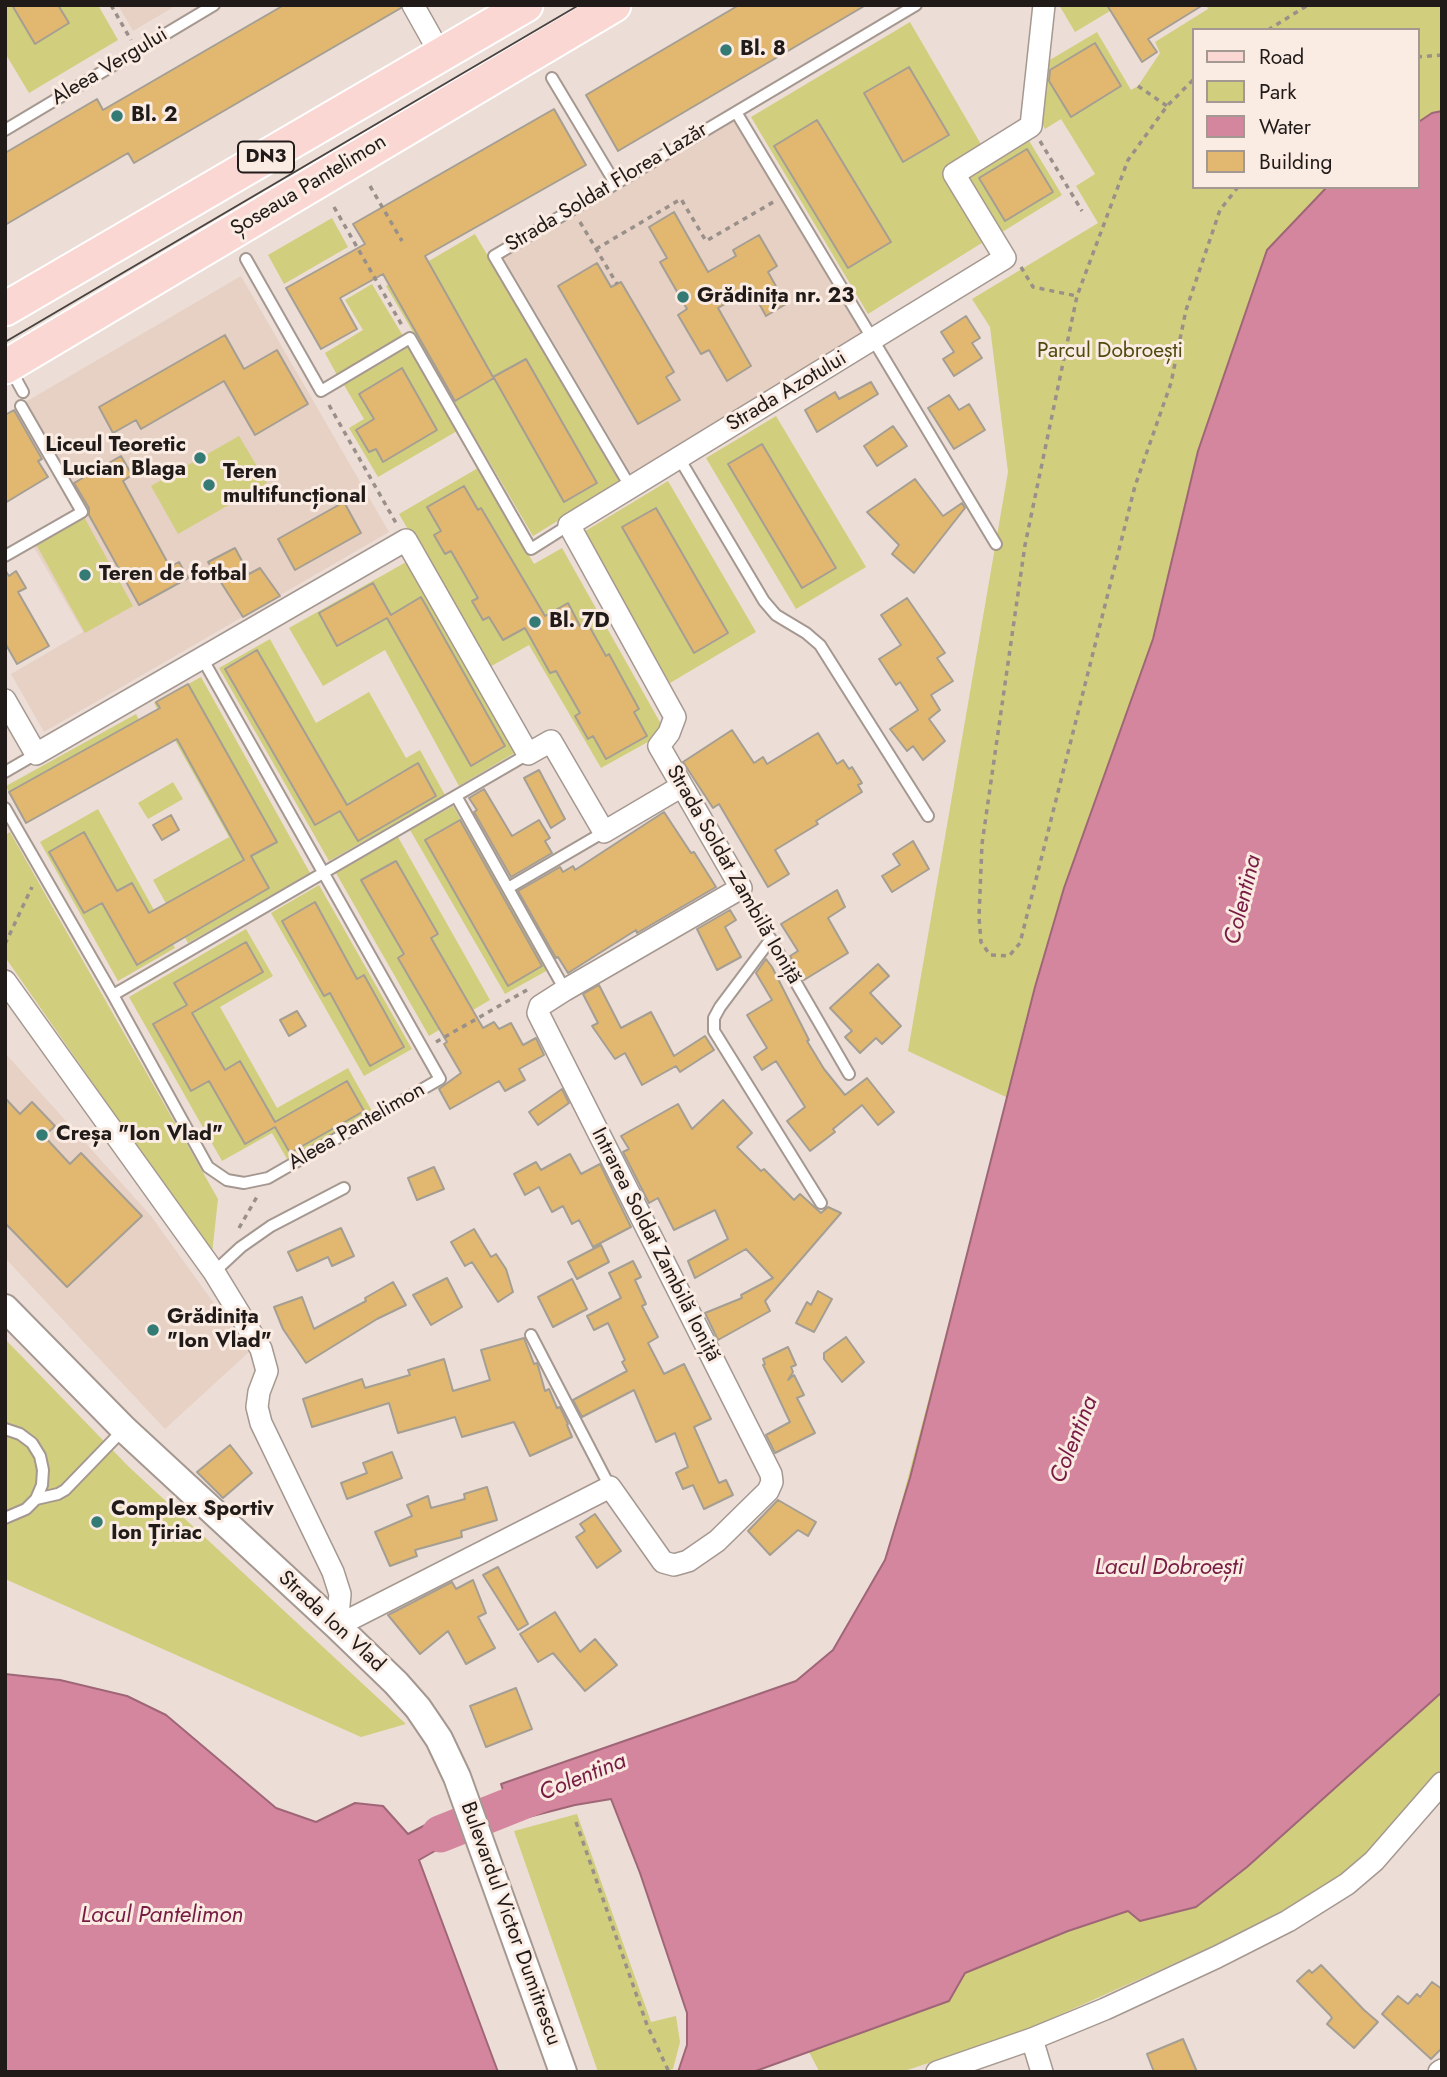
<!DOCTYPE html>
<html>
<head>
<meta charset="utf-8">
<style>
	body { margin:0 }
	#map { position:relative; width:1447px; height:2077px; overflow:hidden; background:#ecded6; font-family:Jost,sans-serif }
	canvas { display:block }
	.frame { position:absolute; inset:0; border:7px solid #201b19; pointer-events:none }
	.legend { position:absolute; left:1192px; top:28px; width:228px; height:161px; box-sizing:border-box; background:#faebe3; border:2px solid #a39892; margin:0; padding:9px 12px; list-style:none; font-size:21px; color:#201b19 }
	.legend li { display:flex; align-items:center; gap:14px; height:35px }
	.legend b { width:35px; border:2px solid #a39892 }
</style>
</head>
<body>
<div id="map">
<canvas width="1447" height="2077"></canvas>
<div class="frame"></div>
<ul class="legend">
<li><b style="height:9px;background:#fbd7d3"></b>Road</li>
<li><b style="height:19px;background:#d1ce7e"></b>Park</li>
<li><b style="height:19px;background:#d5869f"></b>Water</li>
<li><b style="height:19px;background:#e2b871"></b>Building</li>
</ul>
</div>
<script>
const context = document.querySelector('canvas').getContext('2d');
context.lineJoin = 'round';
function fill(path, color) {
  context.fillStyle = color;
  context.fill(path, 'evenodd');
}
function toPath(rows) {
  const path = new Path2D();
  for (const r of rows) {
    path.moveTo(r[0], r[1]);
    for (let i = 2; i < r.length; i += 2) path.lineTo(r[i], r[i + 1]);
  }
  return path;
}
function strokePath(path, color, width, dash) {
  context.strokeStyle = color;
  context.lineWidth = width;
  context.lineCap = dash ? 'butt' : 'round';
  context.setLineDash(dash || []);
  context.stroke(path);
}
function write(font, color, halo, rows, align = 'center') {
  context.font = font + ' Jost,sans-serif';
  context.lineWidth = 6;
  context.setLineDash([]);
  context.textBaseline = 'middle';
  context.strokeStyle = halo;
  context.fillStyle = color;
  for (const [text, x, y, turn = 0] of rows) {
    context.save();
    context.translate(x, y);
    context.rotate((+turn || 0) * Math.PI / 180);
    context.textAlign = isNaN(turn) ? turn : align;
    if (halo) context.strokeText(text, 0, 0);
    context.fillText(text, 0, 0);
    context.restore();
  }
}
fill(toPath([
	[118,5,177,5,133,31],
	[735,119,864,336,632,475,503,257],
	[241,276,389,532,44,732,11,674,83,632,32,544,84,513,22,404],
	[5,1053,151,1216,249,1352,165,1429,5,1258]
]), '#e6d1c4');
fill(toPath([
	[5,5,98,5,118,40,29,93,5,53],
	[1059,5,1120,5,1075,32],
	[1206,5,1442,5,1442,200,1250,450,897,1519,1008,1098,908,1051,1008,472,990,327,972,299,1098,223,1076,186,1095,174,1061,119,1045,129,1037,114,1043,64,1097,32,1131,90,1138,86,1160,53,1155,42,1208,9],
	[1193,30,1417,30,1417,187,1193,187],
	[910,22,982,146,943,171,985,241,868,314,751,117],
	[1028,139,1062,195,999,234,964,178],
	[332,218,348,247,284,284,268,255],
	[475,234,620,483,533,536,386,286],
	[372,284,403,336,337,375,325,353,363,330,345,300],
	[408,347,457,431,378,477,349,428,364,419,344,385],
	[776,416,866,567,796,609,706,458],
	[239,436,267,483,178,534,151,486],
	[478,468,534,564,562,548,661,724,655,738,601,768,529,645,488,668,399,514],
	[668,481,756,632,670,683,582,533],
	[84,517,133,606,85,633,36,544],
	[408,561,516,752,459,786,385,650,323,686,289,628],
	[270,639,316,723,369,692,406,758,420,750,445,795,329,861,219,668],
	[201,677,310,873,188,943,153,880,229,837,154,703],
	[136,714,139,720,9,792,6,786],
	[173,782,183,799,148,819,138,803],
	[453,806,548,970,505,994,410,830],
	[98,809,175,948,118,981,40,842],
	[10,832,218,1199,212,1254,5,957,5,835],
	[398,837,490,1000,429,1036,336,873],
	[319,885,412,1049,364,1076,271,913],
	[246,929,273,976,220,1007,277,1108,348,1068,372,1111,287,1159,272,1133,222,1161,129,997],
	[5,1339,128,1466,406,1724,361,1737,5,1579],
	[1442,1678,1442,1770,1408,1813,1362,1861,1317,1892,1225,1941,1030,2028,972,2049,901,2072,819,2071,809,2052],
	[577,1814,651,2022,676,2016,680,2042,673,2069,664,2072,598,2072,514,1831]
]), '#d1ce7e');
const water = toPath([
	[1442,111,1442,1692,1247,1867,1196,1907,1140,1921,1128,1911,1068,1931,965,1973,949,2001,753,2072,678,2072,687,2045,687,2013,640,1873,611,1799,575,1805,513,1821,501,1784,796,1681,833,1650,885,1560,910,1478,1035,987,1064,888,1153,639,1198,451,1267,250,1327,187,1417,187,1417,123,1432,113,1442,111],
	[5,1674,60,1680,127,1696,166,1715,276,1808,316,1822,355,1803,383,1806,408,1834,456,1809,465,1834,419,1860,498,2072,5,2072,5,1674]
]);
fill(water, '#d5869f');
strokePath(water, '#9f6677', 2);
strokePath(toPath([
	[440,1834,555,1788]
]), '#d5869f', 37);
const building = toPath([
	[12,5,58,5,69,23,35,44,12,5],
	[284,5,400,5,401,8,134,163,128,153,5,225,5,153,97,99,103,110,284,5],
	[739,5,866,5,618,151,586,95,739,5],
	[1107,5,1203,5,1148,39,1157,52,1142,62,1107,5],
	[1095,43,1121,86,1071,117,1049,81,1050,70,1095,43],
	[909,67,949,135,903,162,864,93,909,67],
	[554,109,586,165,425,256,493,377,526,359,597,483,564,502,494,378,455,401,383,274,340,298,357,329,321,349,286,288,365,244,353,224,554,109],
	[817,120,891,242,848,268,774,146,817,120],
	[1027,149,1053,192,1005,221,979,178,1027,149],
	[674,212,708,272,736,256,733,250,759,235,777,266,768,272,786,304,766,316,751,289,718,308,751,366,727,381,709,350,701,354,678,315,687,309,660,262,667,258,649,227,674,212],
	[597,263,611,287,621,282,674,372,666,377,680,400,638,424,558,286,597,263],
	[966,316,980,338,972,343,982,358,954,376,943,359,954,352,941,332,966,316],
	[225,335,244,369,277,350,308,404,255,435,224,381,141,429,136,420,113,433,99,407,225,335],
	[402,368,437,430,383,462,376,449,369,452,356,430,374,419,359,394,402,368],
	[871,382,878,394,817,432,805,410,835,392,839,399,871,382],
	[949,395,959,410,969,404,985,430,954,449,928,408,949,395],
	[14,410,42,459,38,461,48,477,5,503,5,415,14,410],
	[893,426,907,446,877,466,864,446,893,426],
	[762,444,836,568,802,588,728,464,762,444],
	[121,456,132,475,123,481,170,567,179,562,188,578,139,605,89,515,89,508,74,483,121,456],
	[915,479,943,516,962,503,965,508,914,573,892,554,899,545,867,512,915,479],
	[464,486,478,510,481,508,545,616,568,603,581,628,588,624,606,656,609,654,639,709,634,712,647,736,606,759,593,736,588,739,575,716,580,713,556,671,550,673,525,628,503,640,489,617,483,620,472,601,478,598,451,551,445,554,434,535,441,531,427,507,464,486],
	[344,502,361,533,295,570,278,539,344,502],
	[656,508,728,633,694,653,622,527,656,508],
	[235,548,249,574,260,568,280,596,243,617,208,562,235,548],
	[5,570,9,576,16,571,26,588,18,592,49,646,17,664,5,643,5,570],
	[373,583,391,615,421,597,505,746,471,766,387,618,337,646,319,613,373,583],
	[907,598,945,653,937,658,953,681,931,695,940,710,929,719,945,741,923,760,913,746,907,751,890,729,918,710,900,682,896,685,879,659,901,645,881,615,907,598],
	[257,650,347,805,418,763,436,796,358,841,340,811,315,825,225,669,257,650],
	[188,684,277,842,251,856,269,888,137,965,102,903,84,913,49,852,84,832,117,891,132,883,149,913,244,860,177,739,26,823,9,792,160,708,156,702,188,684],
	[732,730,754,763,763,757,767,764,818,733,837,764,843,760,849,769,852,767,862,783,858,785,862,792,816,821,818,824,775,850,789,874,768,887,719,804,713,808,683,762,732,730],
	[539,770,565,819,551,828,524,778,539,770],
	[484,789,512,836,539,820,550,838,545,841,552,853,511,877,474,812,477,810,469,798,484,789],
	[664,812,691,853,694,852,716,887,637,933,636,930,568,973,558,957,556,958,518,891,560,867,563,872,573,866,575,870,664,812],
	[171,815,179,830,162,840,153,825,171,815],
	[460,820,542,966,508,986,425,840,460,820],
	[913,841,929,869,892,892,882,876,900,865,893,854,913,841],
	[396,861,438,934,431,938,483,1028,494,1022,499,1029,511,1023,523,1045,536,1038,544,1055,519,1069,525,1080,505,1091,499,1081,450,1109,439,1089,461,1073,444,1044,447,1042,398,958,404,954,361,880,396,861],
	[837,890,845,907,828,918,848,953,804,980,790,956,798,951,781,924,837,890],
	[315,902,357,979,364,975,404,1047,370,1066,330,993,324,996,282,921,315,902],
	[730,910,736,920,725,927,741,957,717,970,697,929,730,910],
	[246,942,263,972,192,1013,225,1070,240,1061,275,1122,347,1081,364,1111,290,1153,275,1127,245,1144,209,1081,191,1091,153,1024,187,1005,174,983,246,942],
	[766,959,772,967,809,1040,807,1041,824,1069,845,1095,867,1078,894,1112,878,1125,862,1105,833,1129,835,1132,810,1151,787,1121,805,1107,776,1061,762,1070,754,1057,767,1048,747,1015,772,1000,756,973,766,959],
	[878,964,889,976,870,993,901,1026,882,1044,876,1038,860,1053,845,1037,852,1031,830,1008,878,964],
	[599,985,621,1028,651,1012,674,1056,705,1036,714,1050,680,1072,676,1066,642,1085,625,1053,615,1059,592,1026,598,1023,583,994,599,985],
	[297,1011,306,1026,289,1036,280,1020,297,1011],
	[562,1089,569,1103,538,1125,529,1112,562,1089],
	[5,1098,20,1114,32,1102,55,1126,44,1136,70,1164,81,1153,142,1216,67,1287,5,1223,5,1098],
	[723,1100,752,1133,737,1147,761,1171,764,1169,794,1200,800,1194,821,1213,828,1207,841,1213,765,1301,770,1311,718,1340,705,1313,742,1298,741,1295,773,1278,746,1249,695,1278,688,1261,728,1239,715,1210,674,1230,658,1198,649,1203,623,1152,629,1149,621,1136,678,1104,692,1129,723,1100],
	[570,1154,581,1174,600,1164,631,1227,593,1247,579,1220,572,1224,563,1206,552,1212,539,1187,525,1195,514,1174,536,1162,541,1170,570,1154],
	[434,1167,444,1189,417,1200,408,1178,434,1167],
	[341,1228,354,1256,332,1266,328,1257,297,1271,288,1252,341,1228],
	[474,1229,491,1257,496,1254,506,1269,513,1292,498,1302,472,1262,465,1266,451,1242,474,1229],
	[601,1245,609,1262,577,1279,568,1262,601,1245],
	[633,1261,641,1277,635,1280,646,1304,642,1306,658,1337,648,1343,664,1374,684,1364,711,1419,694,1427,719,1483,726,1480,733,1495,704,1509,693,1485,683,1489,676,1473,688,1467,675,1433,656,1442,634,1390,582,1417,573,1400,627,1371,622,1362,625,1360,608,1323,594,1330,587,1316,621,1298,609,1273,633,1261],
	[447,1278,462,1307,431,1325,413,1295,447,1278],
	[572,1279,587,1309,553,1327,538,1297,572,1279],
	[393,1282,406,1305,377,1319,306,1363,283,1329,274,1307,302,1297,314,1329,366,1301,365,1298,393,1282],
	[818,1291,832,1299,814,1332,796,1323,807,1302,811,1305,818,1291],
	[846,1337,864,1362,842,1382,824,1359,824,1353,846,1337],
	[524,1338,534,1364,537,1363,538,1366,545,1391,549,1389,557,1408,560,1407,568,1424,567,1425,572,1437,530,1456,514,1422,462,1437,455,1417,398,1433,389,1403,312,1427,303,1399,362,1379,365,1388,410,1375,408,1370,444,1359,453,1391,490,1380,481,1350,524,1338],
	[788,1347,796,1365,791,1367,793,1372,788,1380,794,1375,804,1395,797,1398,815,1433,775,1453,766,1435,790,1422,763,1365,765,1364,763,1359,788,1347],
	[230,1445,252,1473,223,1498,197,1472,230,1445],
	[392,1452,402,1478,347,1499,341,1483,367,1473,363,1463,392,1452],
	[487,1487,497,1520,461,1531,462,1537,415,1550,417,1556,390,1566,375,1532,412,1516,407,1505,428,1496,431,1508,465,1499,464,1494,487,1487],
	[778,1500,816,1522,808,1536,798,1530,770,1555,748,1531,778,1500],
	[595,1514,621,1551,597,1568,576,1537,585,1531,580,1524,595,1514],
	[498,1567,528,1624,518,1630,483,1575,498,1567],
	[473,1580,486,1613,478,1617,495,1648,466,1664,448,1631,420,1654,388,1615,452,1582,456,1589,473,1580],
	[555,1612,580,1652,595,1639,617,1665,585,1691,553,1653,538,1662,520,1634,555,1612],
	[516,1688,532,1729,486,1747,470,1706,516,1688],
	[1321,1965,1364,2010,1378,2022,1354,2048,1327,2024,1332,2018,1330,2015,1297,1981,1309,1970,1312,1973,1321,1965],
	[1432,1982,1442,1989,1442,2048,1431,2059,1382,2014,1398,1996,1408,2004,1417,1994,1420,1997,1432,1982],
	[1183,2039,1197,2072,1154,2072,1147,2054,1183,2039]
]);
fill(building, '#e2b871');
strokePath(building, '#a59e92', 2);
const service = toPath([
	[552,78,615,183],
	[736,112,996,544],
	[5,130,214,5],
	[246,259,321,391,410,338,531,549,569,525],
	[11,370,23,392],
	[679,458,764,601,776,615,806,633,820,645,928,816],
	[631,488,494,256,916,5],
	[5,556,82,512,21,406],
	[5,772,36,754],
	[456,796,565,990],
	[5,808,113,995,208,1167,227,1180,244,1183,268,1178,440,1079,202,658],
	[508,888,604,832],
	[741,888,849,1074],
	[771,939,720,1007,714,1018,714,1031,821,1203],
	[113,995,528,754],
	[214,1272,241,1247,271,1226,344,1188],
	[531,1335,610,1487],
	[5,1429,20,1434,32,1443,40,1456,43,1470,42,1485,36,1499,26,1509,5,1518],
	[36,1499,58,1494,65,1490,124,1429]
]);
const minor = toPath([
	[413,5,441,55],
	[5,700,36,754,406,540,528,754,551,741,604,832,682,786],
	[5,981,214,1272,261,1349,267,1371,259,1392,257,1407,261,1423,333,1572,340,1594,337,1626],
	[337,1626,610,1487,663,1562,674,1565,688,1561,717,1541,768,1491,772,1482,771,1474,538,1013,540,1006,565,990,741,888,659,746,669,733,675,717,569,525,1005,258,954,174,1031,126,1044,5],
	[1032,2039,1042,2072],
	[937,2072,1032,2039,1105,2009,1217,1957,1288,1921,1347,1884,1374,1861,1442,1783],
	[1439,2072,1442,2070]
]);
const tertiary = toPath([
	[5,1308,124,1429,337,1626,396,1683,418,1708,439,1739,457,1777,563,2072]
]);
const primary = toPath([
	[5,309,526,5],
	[5,367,614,5]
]);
strokePath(service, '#a59890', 14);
strokePath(minor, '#a59890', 24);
strokePath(tertiary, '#a59890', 30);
strokePath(primary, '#fff', 37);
strokePath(toPath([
	[111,5,131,40],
	[1268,30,1308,5],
	[1417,57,1442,55],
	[1193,80,1167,106,1128,160,1077,296,1025,545,982,844,979,917,981,942,990,955,1009,956,1020,943,1135,486,1171,383,1186,310,1220,210,1238,187],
	[1138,86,1167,106],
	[1040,141,1082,211],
	[370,186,402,241],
	[334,207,403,327],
	[580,222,617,284],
	[596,249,681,199,706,241,775,201],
	[1021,267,1033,287,1077,296],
	[329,405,396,523],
	[5,944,32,887],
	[436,1042,527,990],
	[239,1228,258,1195],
	[576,1822,647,2025,669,2072]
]), '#9a908a', 3.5, [5, 5]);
strokePath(service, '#fff', 10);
strokePath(minor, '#fff', 21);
strokePath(tertiary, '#fff', 26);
strokePath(primary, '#fbd7d3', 33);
strokePath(toPath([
	[5,342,579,5]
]), '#4a4340', 2);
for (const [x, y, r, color] of [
	[726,50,7,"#337b74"],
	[117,116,7,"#337b74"],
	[683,297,7,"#337b74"],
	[200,458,7,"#337b74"],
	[209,485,7,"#337b74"],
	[85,575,7,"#337b74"],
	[535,622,7,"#337b74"],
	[42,1135,7,"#337b74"],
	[153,1330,7,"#337b74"],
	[97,1522,7,"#337b74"]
]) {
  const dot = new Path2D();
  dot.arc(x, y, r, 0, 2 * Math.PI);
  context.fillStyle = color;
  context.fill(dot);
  strokePath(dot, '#faebe3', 2.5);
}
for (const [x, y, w] of [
	[266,157,56]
]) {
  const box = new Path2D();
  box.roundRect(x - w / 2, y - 15.5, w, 31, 5);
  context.fillStyle = '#faebe3';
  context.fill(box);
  strokePath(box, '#201b19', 2);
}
write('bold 19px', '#201b19', null, [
	["DN3",266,157]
]);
write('bold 21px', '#201b19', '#faebe3', [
	["Bl. 8",740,50],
	["Bl. 2",131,116],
	["Grădinița nr. 23",697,297],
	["Liceul Teoretic",186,446,"right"],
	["Lucian Blaga",186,470,"right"],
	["Teren",223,473],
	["multifuncțional",223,497],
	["Teren de fotbal",99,575],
	["Bl. 7D",549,622],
	["Creșa \"Ion Vlad\"",56,1135],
	["Grădinița",167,1318],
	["\"Ion Vlad\"",167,1342],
	["Complex Sportiv",111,1510],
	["Ion Țiriac",111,1534]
], 'left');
write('21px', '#201b19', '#faebe3', [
	["Aleea Vergului",110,67,-31],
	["Șoseaua Pantelimon",309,186,-31],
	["Strada Soldat Florea Lazăr",607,188,-31],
	["Strada Azotului",787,392,-31],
	["Strada Soldat Zambilă Ioniță",733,875,60],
	["Aleea Pantelimon",357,1127,-30],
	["Intrarea Soldat Zambilă Ioniță",655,1245,63],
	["Strada Ion Vlad",331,1622,43],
	["Bulevardul Victor Dumitrescu",510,1924,70]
]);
write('21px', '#4e4b0e', '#faebe3', [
	["Parcul Dobroești",1110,352]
]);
write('italic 23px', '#781b43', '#faebe3', [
	["Colentina",1244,900,-76],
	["Colentina",1075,1440,-68],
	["Lacul Dobroești",1169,1568],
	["Colentina",583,1778,-22],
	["Lacul Pantelimon",162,1916]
]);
</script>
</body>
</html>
